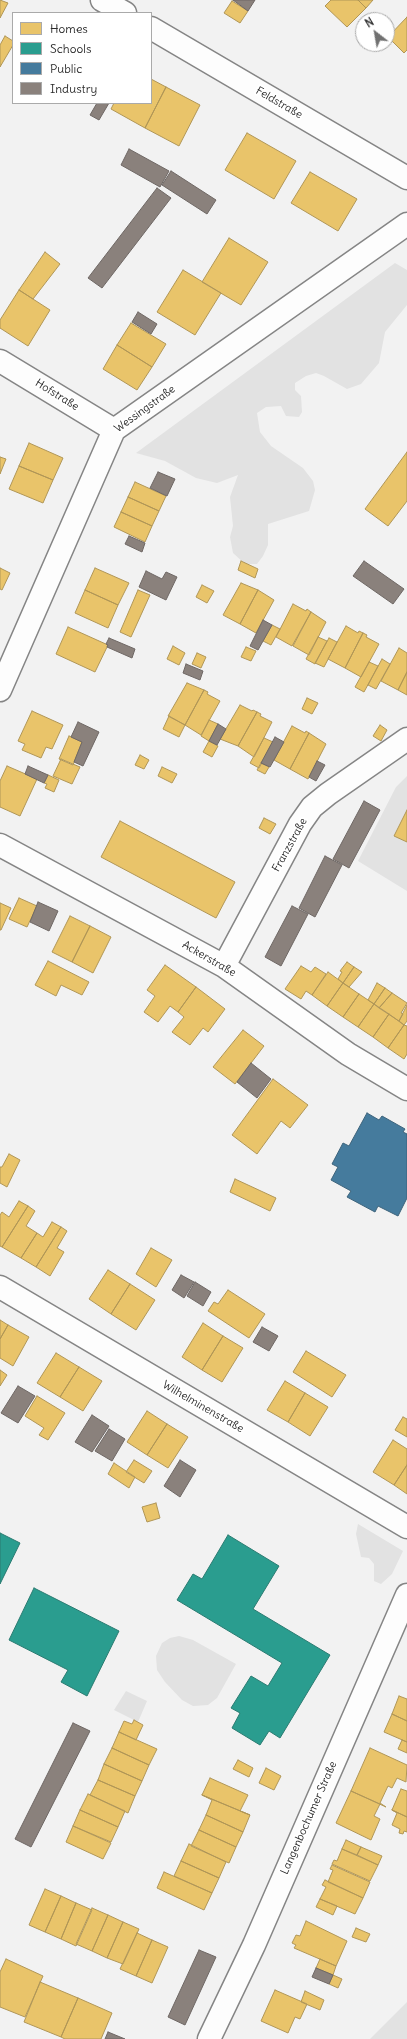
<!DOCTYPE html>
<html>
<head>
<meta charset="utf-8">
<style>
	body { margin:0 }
	#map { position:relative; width:407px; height:2039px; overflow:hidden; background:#f2f2f2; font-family:Delius,sans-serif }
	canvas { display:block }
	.legend { position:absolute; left:12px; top:12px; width:140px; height:92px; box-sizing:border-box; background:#fff; border:1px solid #aaa; margin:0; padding:5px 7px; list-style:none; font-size:12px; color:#2b2b2b }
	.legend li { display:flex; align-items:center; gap:8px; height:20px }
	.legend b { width:20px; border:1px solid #aaa }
	.north { position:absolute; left:355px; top:12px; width:40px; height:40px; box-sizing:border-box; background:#fff; border:1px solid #aaa; border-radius:50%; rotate:329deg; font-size:11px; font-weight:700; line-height:16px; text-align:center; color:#2b2b2b }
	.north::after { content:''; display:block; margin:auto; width:14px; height:18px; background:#717171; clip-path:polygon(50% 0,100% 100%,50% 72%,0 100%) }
</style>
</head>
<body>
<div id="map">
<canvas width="407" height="2039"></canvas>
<ul class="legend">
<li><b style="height:11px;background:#e9c46a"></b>Homes</li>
<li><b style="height:11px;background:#2a9d8f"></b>Schools</li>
<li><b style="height:11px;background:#457b9d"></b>Public</li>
<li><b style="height:11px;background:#8a817c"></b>Industry</li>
</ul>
<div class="north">N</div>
</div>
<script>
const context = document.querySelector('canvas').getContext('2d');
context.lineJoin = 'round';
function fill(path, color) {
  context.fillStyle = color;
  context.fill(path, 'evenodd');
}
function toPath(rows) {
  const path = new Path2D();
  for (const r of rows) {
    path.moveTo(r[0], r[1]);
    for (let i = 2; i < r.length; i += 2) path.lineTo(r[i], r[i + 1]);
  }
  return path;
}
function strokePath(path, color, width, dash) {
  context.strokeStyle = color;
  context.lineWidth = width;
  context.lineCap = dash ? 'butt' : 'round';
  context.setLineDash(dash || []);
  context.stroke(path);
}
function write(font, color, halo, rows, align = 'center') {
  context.font = font + ' Delius,sans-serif';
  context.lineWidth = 4;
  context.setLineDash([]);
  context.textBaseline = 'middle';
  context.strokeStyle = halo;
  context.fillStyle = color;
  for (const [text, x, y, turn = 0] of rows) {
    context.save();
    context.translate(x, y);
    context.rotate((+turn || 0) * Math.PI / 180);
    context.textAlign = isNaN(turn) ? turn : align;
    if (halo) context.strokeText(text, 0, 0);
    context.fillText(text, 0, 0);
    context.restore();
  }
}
fill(toPath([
	[395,263,407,270,407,305,385,332,379,363,361,384,347,389,324,376,316,373,306,376,295,383,295,390,301,396,302,412,299,417,286,416,281,406,266,407,257,413,260,432,271,446,303,468,313,481,315,490,309,511,268,524,268,545,263,556,257,564,245,564,233,553,230,537,233,526,230,497,238,475,217,483,196,478,165,461,136,453],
	[407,776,407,891,358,861,396,787],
	[358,1524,403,1551,392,1574,381,1584,374,1581,374,1564,369,1558,361,1557,356,1534],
	[179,1636,193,1640,236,1664,217,1698,208,1705,193,1706,182,1700,165,1682,157,1670,156,1656,162,1643,170,1638],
	[126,1691,147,1701,138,1722,114,1710],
	[407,2002,407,2039,370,2039]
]), '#e2e2e2');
const homes = toPath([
	[0,0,8,3,0,18,0,0],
	[331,0,358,0,366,8,347,27,325,6,331,0],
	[358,0,373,0,366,8,358,0],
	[232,1,248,11,240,23,224,13,232,1],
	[407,17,407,50,404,53,388,37,407,17],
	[5,36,13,41,13,45,0,67,0,45,5,36],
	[151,79,166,87,145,128,111,109,114,103,151,103,151,79],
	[166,87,200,105,179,146,145,128,166,87],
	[247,133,296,161,274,199,225,170,247,133],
	[310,172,357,199,338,231,291,203,310,172],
	[229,238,268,262,241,305,202,282,229,238],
	[45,252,60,264,33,299,19,290,45,252],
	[183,270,221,293,195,335,157,312,183,270],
	[19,290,50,310,28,346,0,328,0,320,19,290],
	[131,323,166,344,152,367,117,345,131,323],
	[117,345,152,367,137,390,103,369,117,345],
	[29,443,63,458,53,480,19,466,29,443],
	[407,452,407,501,388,526,365,509,407,452],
	[0,457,6,459,0,474,0,457],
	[19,466,53,480,43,503,9,489,19,466],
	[135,482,166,496,159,511,128,497,135,482],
	[128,497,159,511,152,526,121,512,128,497],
	[121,512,152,526,145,542,114,527,121,512],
	[241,561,258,569,255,578,238,570,241,561],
	[0,568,10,573,2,590,0,589,0,568],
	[95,568,129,583,118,605,85,590,95,568],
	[241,583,258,590,240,624,223,615,241,583],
	[202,585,214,591,207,603,196,597,202,585],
	[85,590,118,605,108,628,75,613,85,590],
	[138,590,150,595,131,637,120,632,138,590],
	[258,590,274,600,256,633,240,624,258,590],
	[293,604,306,611,307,609,311,612,292,646,276,637,293,604],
	[311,612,326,622,309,655,293,646,311,612],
	[272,625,280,629,271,645,263,641,272,625],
	[346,626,358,633,359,631,363,633,345,668,328,659,346,626],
	[68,627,108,645,95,672,56,654,68,627],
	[363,633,367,635,366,637,379,644,361,677,345,668,363,633],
	[318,637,327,641,315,664,306,659,318,637],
	[329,638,337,642,324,667,315,663,329,638],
	[173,646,185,653,179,665,167,659,173,646],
	[246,647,256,651,251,661,241,657,246,647],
	[399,648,407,653,407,672,398,690,381,681,399,648],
	[197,653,206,657,201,668,192,664,197,653],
	[382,659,390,664,376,689,368,685,382,659],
	[369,662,378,666,364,692,355,687,369,662],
	[407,672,407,695,398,690,407,672],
	[187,683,204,690,185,725,168,716,187,683],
	[204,690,208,692,207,694,220,701,201,735,185,725,204,690],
	[307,698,318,703,312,714,302,709,307,698],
	[240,705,252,711,253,710,257,712,238,746,220,739,240,705],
	[32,711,63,725,52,749,46,747,41,758,22,750,25,744,18,741,32,711],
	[257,712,261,714,260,716,272,722,254,757,238,746,257,712],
	[169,716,185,725,179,737,163,729,169,716],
	[209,720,218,724,209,741,201,736,209,720],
	[380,725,387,730,381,741,373,736,380,725],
	[292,726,305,733,306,731,309,733,290,769,274,760,292,726],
	[309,733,326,744,308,779,290,769,309,733],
	[69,736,82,742,73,765,59,759,69,736],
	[264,738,273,742,259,768,250,763,264,738],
	[209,741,218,746,212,757,203,752,209,741],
	[140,755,149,760,144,769,135,765,140,755],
	[61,759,80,767,72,784,53,776,61,759],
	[261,763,269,767,265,774,257,770,261,763],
	[7,766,37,779,20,816,0,807,0,781,7,766],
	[162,767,177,774,172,783,158,776,162,767],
	[48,775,59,780,54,792,45,788,47,784,44,783,48,775],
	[407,810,407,842,394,836,407,810],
	[264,818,276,824,270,834,259,828,264,818],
	[120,821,235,882,216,918,101,857,120,821],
	[19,898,37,906,27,927,9,919,19,898],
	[0,903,11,908,1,930,0,930,0,903],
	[70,916,90,926,72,962,52,952,70,916],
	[90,926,111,937,93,973,72,962,90,926],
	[48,961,89,982,82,995,61,985,56,996,35,985,48,961],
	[347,962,354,967,343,983,338,979,342,972,340,971,347,962],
	[165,965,196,987,178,1012,170,1006,158,1022,144,1012,155,996,147,990,165,965],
	[301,966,311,972,315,967,326,974,312,995,306,991,301,999,285,989,301,966],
	[354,967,362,972,349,987,343,983,354,967],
	[328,972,343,983,327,1006,312,995,328,972],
	[343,983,359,994,343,1017,327,1006,343,983],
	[377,983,385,988,374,1004,368,1000,377,983],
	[196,987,225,1009,208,1032,203,1028,190,1045,172,1032,184,1017,178,1012,196,987],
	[385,988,392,993,379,1008,374,1004,385,988],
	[392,993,407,1003,401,1013,403,1014,399,1021,379,1008,392,993],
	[359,994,374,1004,358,1027,343,1017,359,994],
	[374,1004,389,1014,373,1037,358,1027,374,1004],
	[407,1005,407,1021,404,1025,399,1021,407,1005],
	[389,1014,404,1025,388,1048,373,1037,389,1014],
	[404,1025,407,1026,407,1054,404,1059,388,1048,404,1025],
	[243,1030,264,1046,235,1084,213,1067,243,1030],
	[273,1079,308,1105,290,1128,281,1121,257,1154,232,1135,273,1079],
	[9,1154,20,1160,7,1187,0,1183,0,1167,2,1167,9,1154],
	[235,1179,276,1198,270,1211,230,1192,235,1179],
	[19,1201,28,1206,2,1247,0,1246,0,1215,2,1212,9,1217,19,1201],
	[28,1206,35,1211,26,1226,37,1233,21,1258,2,1247,28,1206],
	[52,1222,61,1227,36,1267,21,1258,37,1233,43,1237,52,1222],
	[61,1227,67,1231,57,1248,64,1252,50,1276,36,1267,61,1227],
	[151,1248,172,1260,156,1287,136,1274,151,1248],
	[108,1270,130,1284,111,1314,89,1299,108,1270],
	[130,1284,155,1300,136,1330,111,1314,130,1284],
	[228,1290,265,1314,249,1338,208,1311,214,1302,218,1304,228,1290],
	[0,1320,8,1325,0,1339,0,1320],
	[203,1323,223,1336,202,1370,182,1357,203,1323],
	[8,1325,29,1337,13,1366,0,1358,0,1339,8,1325],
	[223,1336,243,1348,222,1382,202,1370,223,1336],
	[306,1351,346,1375,332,1397,293,1372,306,1351],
	[56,1353,79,1367,60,1397,37,1383,56,1353],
	[79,1367,102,1381,83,1411,60,1397,79,1367],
	[0,1370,7,1375,0,1386,0,1370],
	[285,1381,305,1393,288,1422,267,1410,285,1381],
	[305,1393,328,1407,310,1436,288,1422,305,1393],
	[37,1396,65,1413,48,1440,39,1435,44,1428,25,1416,37,1396],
	[147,1411,167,1424,147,1455,127,1442,147,1411],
	[403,1417,407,1419,407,1437,395,1430,403,1417],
	[167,1424,188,1437,168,1468,147,1455,167,1424],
	[393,1440,407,1449,407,1465,394,1485,373,1472,393,1440],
	[134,1460,152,1471,144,1483,126,1472,134,1460],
	[114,1463,135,1477,129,1488,108,1474,114,1463],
	[407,1465,407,1494,394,1485,407,1465],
	[156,1503,160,1518,147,1522,142,1507,156,1503],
	[399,1696,407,1699,407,1721,392,1714,399,1696],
	[392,1714,407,1721,407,1742,384,1732,392,1714],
	[134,1720,143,1725,136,1740,119,1732,124,1721,132,1724,134,1720],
	[119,1732,157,1749,149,1765,112,1748,119,1732],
	[402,1740,407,1742,407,1753,398,1749,402,1740],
	[112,1748,149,1765,142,1781,104,1764,112,1748],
	[370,1748,407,1765,406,1782,397,1778,392,1788,388,1786,380,1803,386,1807,351,1791,370,1748],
	[238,1760,253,1768,249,1777,233,1769,238,1760],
	[104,1764,142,1781,135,1796,98,1780,104,1764],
	[266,1768,281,1776,274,1790,259,1783,266,1768],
	[210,1778,248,1795,240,1811,250,1815,202,1795,210,1778],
	[98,1780,135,1796,128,1813,90,1795,98,1780],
	[401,1789,407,1791,407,1817,392,1810,401,1789],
	[351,1791,380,1804,374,1816,380,1819,371,1840,336,1823,351,1791],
	[88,1794,125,1811,118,1827,80,1810,88,1794],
	[202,1795,250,1815,243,1832,206,1815,212,1800,202,1795],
	[80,1810,118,1827,111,1842,73,1826,80,1810],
	[392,1810,407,1817,407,1832,404,1831,403,1834,399,1833,400,1829,392,1825,397,1813,392,1810],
	[206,1815,243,1832,236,1847,199,1830,206,1815],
	[73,1826,111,1843,103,1859,66,1842,73,1826],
	[199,1830,236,1847,229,1863,191,1846,199,1830],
	[346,1840,361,1847,357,1855,342,1849,346,1840],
	[189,1844,226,1862,219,1878,181,1861,189,1844],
	[361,1847,382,1856,378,1865,357,1855,361,1847],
	[342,1849,378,1865,370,1881,332,1864,334,1860,337,1861,342,1849],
	[181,1861,219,1878,212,1893,174,1876,181,1861],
	[332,1865,370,1882,363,1898,328,1882,333,1870,330,1869,332,1865],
	[164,1872,212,1893,204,1910,157,1888,164,1872],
	[325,1880,363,1898,355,1914,320,1899,326,1887,322,1885,325,1880],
	[45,1889,61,1896,45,1932,29,1925,45,1889],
	[61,1896,76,1903,61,1939,45,1932,61,1896],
	[320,1899,337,1906,333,1915,316,1907,320,1899],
	[76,1903,92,1910,76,1946,61,1939,76,1903],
	[92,1908,108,1915,92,1951,76,1944,92,1908],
	[108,1915,123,1922,107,1958,92,1951,108,1915],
	[306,1921,347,1941,336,1966,294,1948,296,1945,292,1943,296,1935,300,1936,306,1921],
	[123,1922,139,1929,123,1964,107,1958,123,1922],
	[356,1928,370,1934,366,1942,352,1937,356,1928],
	[137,1933,152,1940,136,1976,120,1969,137,1933],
	[152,1940,168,1947,152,1983,136,1976,152,1940],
	[6,1959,43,1976,25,2017,0,2007,0,1972,6,1959],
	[320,1959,336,1966,333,1975,316,1968,320,1959],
	[333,1975,342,1979,338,1988,329,1984,333,1975],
	[40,1982,78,1998,61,2037,24,2022,40,1982],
	[275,1990,307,2004,300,2019,295,2017,288,2033,261,2021,275,1990],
	[305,1991,324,2000,320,2010,301,2002,305,1991],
	[78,1998,112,2013,101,2039,65,2039,61,2037,78,1998]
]);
fill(homes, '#e9c46a');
strokePath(homes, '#b09657', 1);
const schools = toPath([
	[0,1533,20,1543,0,1584,0,1533],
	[228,1535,279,1566,253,1609,330,1655,280,1738,269,1731,260,1745,232,1728,240,1713,231,1708,251,1676,268,1686,282,1663,177,1600,193,1574,202,1579,228,1535],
	[34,1588,119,1631,87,1696,61,1682,68,1670,9,1640,34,1588]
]);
fill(schools, '#2a9d8f');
strokePath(schools, '#2a7b71', 1);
const public = toPath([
	[367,1113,379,1120,382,1116,405,1129,403,1132,407,1134,407,1198,398,1216,378,1206,375,1212,347,1197,351,1191,331,1180,338,1167,332,1164,343,1143,349,1146,367,1113]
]);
fill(public, '#457b9d');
strokePath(public, '#3d637b', 1);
const industry = toPath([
	[233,0,255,0,248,11,233,0],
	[97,103,109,103,99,120,90,115,97,103],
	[129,149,169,171,160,187,121,165,129,149],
	[171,171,216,200,207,214,162,185,171,171],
	[157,188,171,198,102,288,88,278,157,188],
	[138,312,157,324,151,334,132,322,138,312],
	[158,472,175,479,167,496,150,488,158,472],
	[129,536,145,543,142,552,125,544,129,536],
	[364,561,404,589,393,604,353,576,364,561],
	[146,571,162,579,166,572,177,577,166,600,139,587,146,571],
	[263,620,272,625,258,650,250,646,263,620],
	[109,638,135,649,132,658,107,647,108,645,106,644,109,638],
	[186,664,203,671,200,680,183,673,186,664],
	[78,722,99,732,83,766,74,762,82,742,71,737,78,722],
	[218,724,226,729,217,745,209,741,218,724],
	[275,737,284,742,270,767,261,763,275,737],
	[317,761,325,765,316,781,309,777,317,761],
	[28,766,48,775,44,783,25,774,28,766],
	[364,801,380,810,349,868,333,859,364,801],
	[325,856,342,865,315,917,299,908,325,856],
	[38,902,58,911,49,931,30,922,38,902],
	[292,906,308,914,281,966,265,957,292,906],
	[251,1063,271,1079,257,1098,237,1082,251,1063],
	[181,1275,194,1282,184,1298,172,1290,181,1275],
	[195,1282,211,1292,203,1306,187,1296,195,1282],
	[262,1327,278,1336,269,1351,253,1342,262,1327],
	[18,1386,35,1396,18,1423,1,1413,18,1386],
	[92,1415,109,1426,92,1452,75,1442,92,1415],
	[109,1429,125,1439,112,1461,95,1451,109,1429],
	[180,1460,196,1470,180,1497,164,1486,180,1460],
	[73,1723,90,1731,31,1847,15,1839,73,1723],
	[199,1950,216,1957,185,2025,168,2017,199,1950],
	[316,1968,333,1975,329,1984,312,1977,316,1968],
	[108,2032,125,2039,105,2039,108,2032]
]);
fill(industry, '#8a817c');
strokePath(industry, '#6e6764', 1);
const minor = toPath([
	[0,361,114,430],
	[0,690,114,430,407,224],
	[0,845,224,966,348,1054,407,1089],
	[224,966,300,824,312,807,328,794,407,739],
	[0,1287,407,1527],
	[209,2039,254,1945,407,1595]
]);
const major = toPath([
	[102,0,125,13],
	[151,28,407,178]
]);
strokePath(minor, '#858585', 25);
strokePath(major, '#858585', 25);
strokePath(minor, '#fdfdfd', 22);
strokePath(major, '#fdfdfd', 22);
write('11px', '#2b2b2b', '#fff', [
	["Feldstraße",279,103,30],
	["Hofstraße",57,395,32],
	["Wessingstraße",145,409,-36],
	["Franzstraße",290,845,-61],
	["Ackerstraße",209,959,30],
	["Wilhelminenstraße",203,1407,30],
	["Langenbochumer Straße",309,1818,-66]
]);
</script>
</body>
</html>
